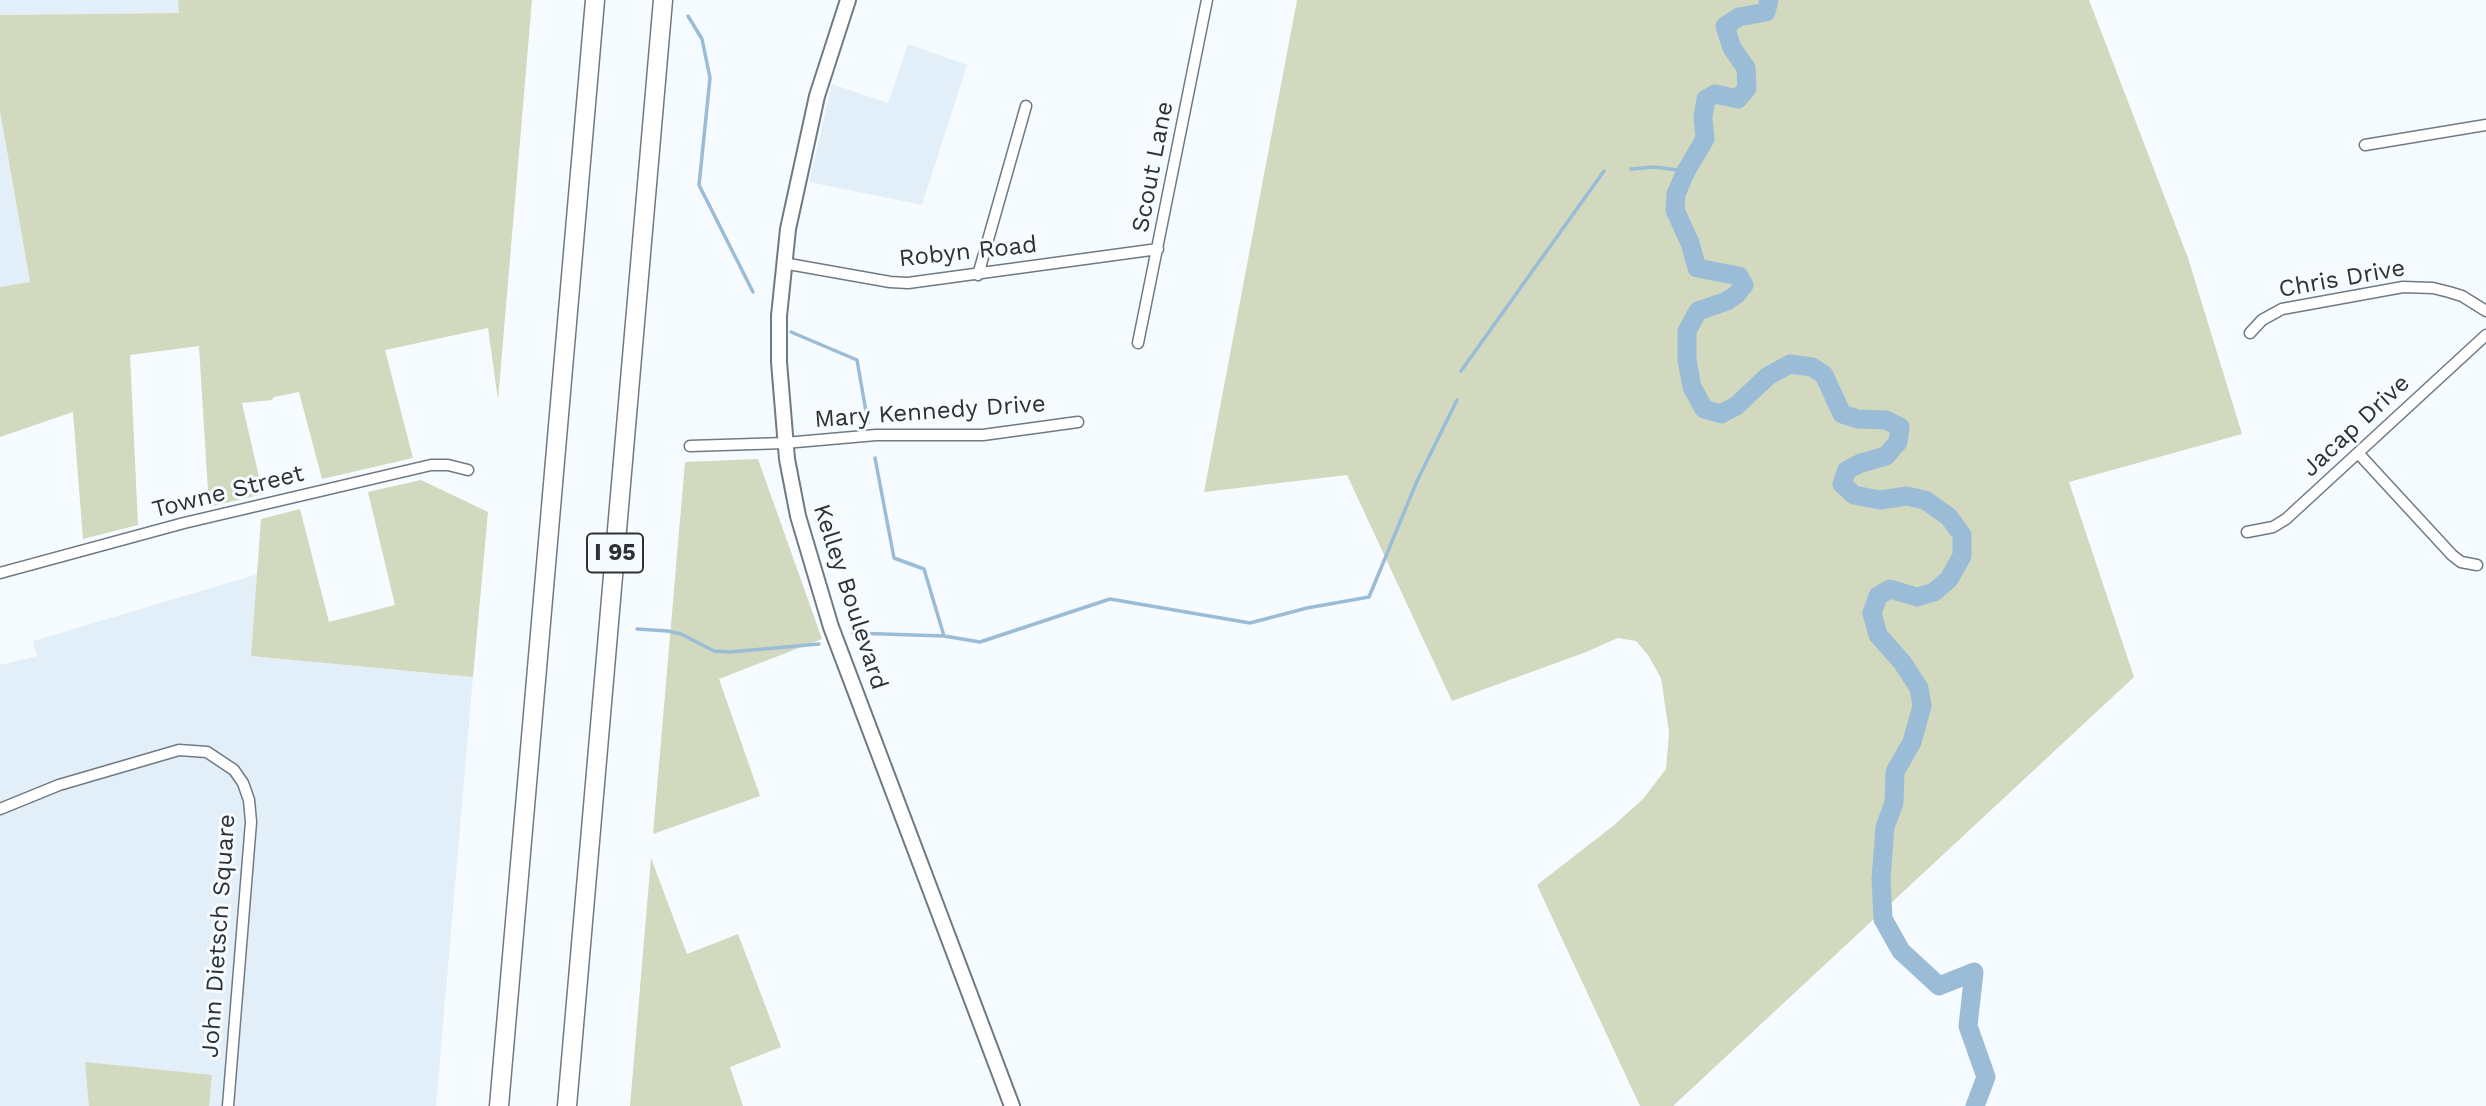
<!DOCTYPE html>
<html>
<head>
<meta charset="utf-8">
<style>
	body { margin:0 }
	canvas { display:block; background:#f6fbff }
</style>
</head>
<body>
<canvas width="2486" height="1106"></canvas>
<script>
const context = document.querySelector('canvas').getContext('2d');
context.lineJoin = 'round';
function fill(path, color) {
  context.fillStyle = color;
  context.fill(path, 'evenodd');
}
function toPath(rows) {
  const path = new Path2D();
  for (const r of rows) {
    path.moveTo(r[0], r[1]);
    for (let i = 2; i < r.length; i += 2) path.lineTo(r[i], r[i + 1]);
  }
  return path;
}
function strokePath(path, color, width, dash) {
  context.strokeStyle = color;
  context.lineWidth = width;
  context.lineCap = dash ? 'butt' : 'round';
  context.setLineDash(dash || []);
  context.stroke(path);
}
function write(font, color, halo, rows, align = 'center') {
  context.font = font + ' "Work Sans",sans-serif';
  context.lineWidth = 6;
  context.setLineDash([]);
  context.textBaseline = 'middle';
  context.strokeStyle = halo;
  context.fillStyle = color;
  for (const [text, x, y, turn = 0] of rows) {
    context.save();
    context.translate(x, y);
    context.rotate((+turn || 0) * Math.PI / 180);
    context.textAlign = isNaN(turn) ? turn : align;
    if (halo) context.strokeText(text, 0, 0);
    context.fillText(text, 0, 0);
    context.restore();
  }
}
fill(toPath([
	[0,0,178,0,179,13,0,15],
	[908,44,967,65,922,205,809,182,832,84,888,103],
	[0,111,30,283,0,287],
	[258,574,251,656,473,677,436,1106,0,1106,0,665,37,656,33,641]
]), '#e3eff8');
fill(toPath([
	[178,0,532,0,498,400,488,328,385,350,413,458,322,479,299,392,274,397,272,400,242,403,263,494,209,507,199,346,130,355,138,525,83,539,73,412,0,437,0,287,30,282,0,111,0,15,179,13],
	[1297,0,2089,0,2188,258,2242,434,2069,482,2134,677,1673,1106,1640,1106,1537,885,1613,826,1643,799,1666,769,1669,732,1661,678,1648,655,1636,641,1618,638,1586,652,1452,701,1347,475,1204,492],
	[758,459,822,639,719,679,760,796,653,834,685,462],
	[421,480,488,512,473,677,251,656,261,519,300,509,329,622,395,605,368,492],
	[651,858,687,954,738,934,781,1047,730,1067,743,1106,630,1106],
	[85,1062,212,1075,209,1106,89,1106]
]), '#d2d9be');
strokePath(toPath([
	[688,16,702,39,710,78,699,185,753,292],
	[1631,169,1654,167,1686,171],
	[791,332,857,360,868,423],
	[1461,371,1604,171],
	[875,458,894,558,924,569,944,636,980,642,1110,599,1250,623,1307,608,1369,597,1417,481,1457,400],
	[637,629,668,631,681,634,714,651,730,652,819,644],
	[853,633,944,636]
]), '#9bbcd7', 3.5);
strokePath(toPath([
	[1769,0,1766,12,1739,17,1725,26,1732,48,1746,68,1747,88,1738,99,1715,94,1706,99,1703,117,1705,139,1686,171,1676,194,1675,210,1690,243,1697,268,1739,276,1744,285,1737,294,1727,301,1698,311,1687,331,1687,360,1692,387,1704,409,1721,414,1736,406,1768,376,1790,364,1812,367,1824,375,1842,414,1858,419,1886,420,1900,427,1898,442,1886,456,1861,463,1847,470,1842,484,1854,495,1880,500,1907,496,1925,500,1949,517,1962,535,1962,556,1949,579,1934,592,1917,597,1890,589,1878,596,1872,613,1878,635,1902,662,1919,688,1922,706,1912,742,1895,772,1894,803,1885,827,1881,879,1883,919,1901,951,1939,986,1974,972,1968,1026,1986,1077,1975,1106]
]), '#9bbcd7', 19);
const minor = toPath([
	[2365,145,2486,125],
	[783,263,890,282,908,283,1158,249],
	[978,275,1026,106],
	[2250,333,2262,320,2282,309,2403,287,2433,288,2449,292,2462,296,2486,311],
	[1138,343,1207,0],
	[690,446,785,443,876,435,983,435,1078,422],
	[2358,453,2452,555,2461,562,2477,565],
	[2247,532,2273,527,2286,519,2486,335],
	[0,573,184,523,431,465,448,465,468,470],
	[0,809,59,785,179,750,207,752,234,770,243,783,249,800,251,822,228,1106]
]);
const secondary = toPath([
	[848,0,817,96,788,229,779,316,779,362,787,459,798,516,831,627,1012,1106]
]);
const motorway = toPath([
	[499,1106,595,0],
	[567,1106,663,0]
]);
strokePath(minor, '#6f7a84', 13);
strokePath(secondary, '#6f7a84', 18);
strokePath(motorway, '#6f7a84', 21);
strokePath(minor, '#fff', 10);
strokePath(secondary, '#fff', 14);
strokePath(motorway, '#fff', 18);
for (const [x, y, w] of [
	[615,553,56]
]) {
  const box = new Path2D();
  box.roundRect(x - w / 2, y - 19.5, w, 39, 5);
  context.fillStyle = '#f6fbff';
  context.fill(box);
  strokePath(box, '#2d3135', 2);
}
write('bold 23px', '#2d3135', null, [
	["I 95",615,553]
]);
write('24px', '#2d3135', '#f6fbff', [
	["Scout Lane",1153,167,-79],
	["Robyn Road",968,252,-6],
	["Chris Drive",2342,279,-10],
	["Mary Kennedy Drive",930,412,-4],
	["Jacap Drive",2356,426,-43],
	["Towne Street",228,492,-14],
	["Kelley Boulevard",850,597,72],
	["John Dietsch Square",219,936,-86]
]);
</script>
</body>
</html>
